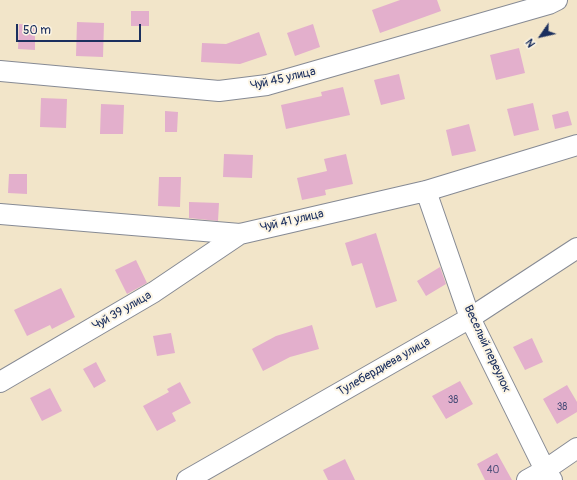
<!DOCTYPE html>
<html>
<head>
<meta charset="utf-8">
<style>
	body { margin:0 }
	#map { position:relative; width:577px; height:480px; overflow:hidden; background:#f2e5c9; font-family:Pangolin,sans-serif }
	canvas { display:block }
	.north { position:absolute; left:521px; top:16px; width:40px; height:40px; -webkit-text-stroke:3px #fcf5e5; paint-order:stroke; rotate:236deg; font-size:11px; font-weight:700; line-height:16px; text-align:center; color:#1b2f5e }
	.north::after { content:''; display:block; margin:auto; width:14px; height:18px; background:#1b2f5e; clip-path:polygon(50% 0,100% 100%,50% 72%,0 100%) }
	.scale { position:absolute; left:16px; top:24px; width:125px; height:18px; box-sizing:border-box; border:2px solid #1b2f5e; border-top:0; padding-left:5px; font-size:12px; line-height:14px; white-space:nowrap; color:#1b2f5e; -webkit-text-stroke:3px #fcf5e5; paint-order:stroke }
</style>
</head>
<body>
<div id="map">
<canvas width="577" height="480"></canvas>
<div class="north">N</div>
<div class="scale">50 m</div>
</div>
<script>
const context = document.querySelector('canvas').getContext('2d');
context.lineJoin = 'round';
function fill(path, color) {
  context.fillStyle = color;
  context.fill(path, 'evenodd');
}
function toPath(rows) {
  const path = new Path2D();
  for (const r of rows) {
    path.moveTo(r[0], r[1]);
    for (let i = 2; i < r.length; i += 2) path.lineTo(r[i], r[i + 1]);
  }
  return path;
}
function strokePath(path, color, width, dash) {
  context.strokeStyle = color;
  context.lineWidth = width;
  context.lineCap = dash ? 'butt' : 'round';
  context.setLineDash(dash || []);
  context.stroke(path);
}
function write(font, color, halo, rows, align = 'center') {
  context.font = font + ' Pangolin,sans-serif';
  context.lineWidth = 4;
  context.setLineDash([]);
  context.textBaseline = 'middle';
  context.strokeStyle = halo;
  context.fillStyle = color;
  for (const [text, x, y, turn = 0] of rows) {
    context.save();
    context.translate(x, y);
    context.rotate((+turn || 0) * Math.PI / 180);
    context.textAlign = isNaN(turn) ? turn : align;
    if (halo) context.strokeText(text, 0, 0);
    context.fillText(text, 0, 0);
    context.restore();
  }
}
fill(toPath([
	[400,0,437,0,441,11,380,33,372,10],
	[131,11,149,11,149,26,131,26],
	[77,22,104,23,103,57,76,56],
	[19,24,35,25,35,50,18,49],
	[313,24,320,47,295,56,287,33],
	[259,32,267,55,240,64,201,62,202,43,226,44],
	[519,48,525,73,496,80,490,55],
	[399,74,405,99,381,105,374,80],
	[343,87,350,115,286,129,281,105,322,96,321,92],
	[41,98,67,99,66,128,40,127],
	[533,103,539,130,514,136,507,109],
	[101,104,124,105,123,134,100,134],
	[165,111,178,112,177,132,165,132],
	[568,111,572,125,555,129,552,115],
	[469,124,476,151,452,156,446,130],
	[224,154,253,155,252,178,223,177],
	[346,154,353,184,325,190,326,195,302,200,297,178,327,171,324,159],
	[9,174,27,174,27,194,8,193],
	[159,177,181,177,180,207,158,206],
	[189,202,219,203,218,221,189,218],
	[376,233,397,301,376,308,362,263,352,266,345,243],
	[136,260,147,283,127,294,115,270],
	[440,267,446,284,426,296,417,281],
	[61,288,75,317,52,329,50,325,27,336,14,310],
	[312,325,319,349,290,357,263,371,252,349,276,336],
	[171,333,175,353,157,356,153,336],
	[532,338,543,362,525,370,513,347],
	[96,362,106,381,94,388,83,369],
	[460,381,473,404,446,419,432,396],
	[180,382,191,403,172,413,176,421,157,431,143,406,169,392,167,389],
	[567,385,577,402,577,412,557,424,543,399],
	[50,388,62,411,42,421,30,398],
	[497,453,512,480,485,480,477,464],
	[345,459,355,480,328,480,323,470]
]), '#e3afcc');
const minor = toPath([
	[0,71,219,91,267,85,549,4,557,0],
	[426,191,470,318,545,470,552,480],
	[0,214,240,234,426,191,577,145],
	[0,382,154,292,240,234],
	[187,480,470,318,577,248],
	[527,480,545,470,577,448]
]);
strokePath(minor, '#868a94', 22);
strokePath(minor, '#fff', 20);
write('10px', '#4d4f7a', null, [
	["38",453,400],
	["38",562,407],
	["40",493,470]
]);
write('12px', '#1b2f5e', '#fcf5e5', [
	["Чуй 45 улица",283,79,-13],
	["Чуй 41 улица",292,221,-13],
	["Чуй 39 улица",122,311,-30],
	["Веселый переулок",487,349,65],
	["Тулебердиева улица",384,367,-30]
]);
</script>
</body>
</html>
